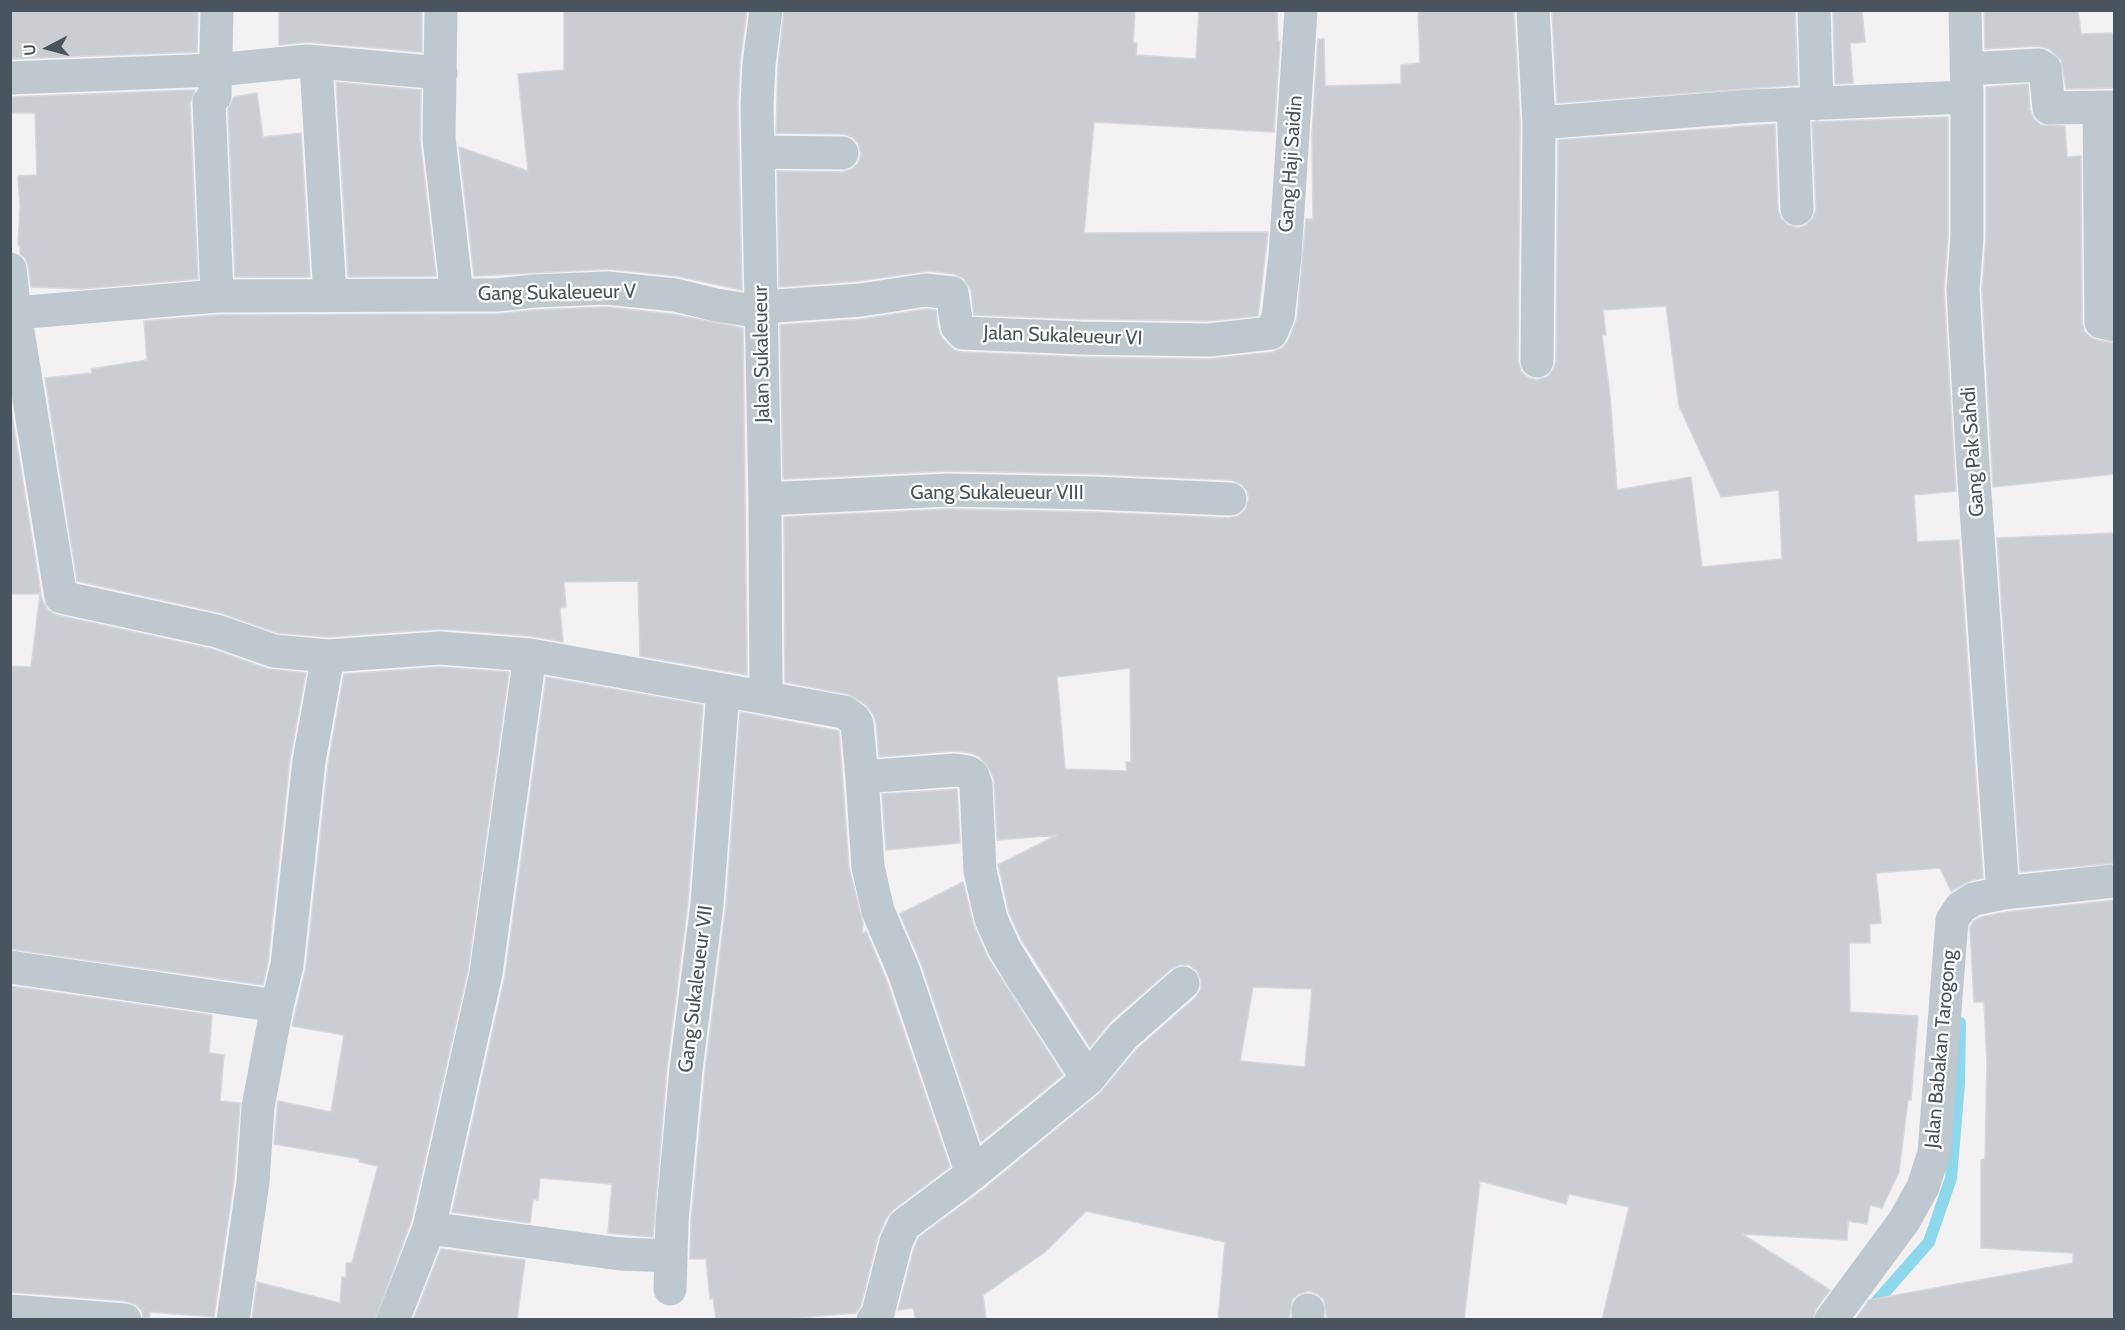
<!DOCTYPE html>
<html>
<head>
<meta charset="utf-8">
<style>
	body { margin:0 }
	#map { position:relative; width:2125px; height:1330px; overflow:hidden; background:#f3f1f1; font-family:Cabin,sans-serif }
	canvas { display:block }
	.frame { position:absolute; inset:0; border:12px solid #49545e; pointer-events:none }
	.north { position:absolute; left:18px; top:18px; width:60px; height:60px; -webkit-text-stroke:4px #fff; paint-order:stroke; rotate:264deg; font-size:16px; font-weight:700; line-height:24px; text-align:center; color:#49545e }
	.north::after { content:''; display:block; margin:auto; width:21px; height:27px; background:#49545e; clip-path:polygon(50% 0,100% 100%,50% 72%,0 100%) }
</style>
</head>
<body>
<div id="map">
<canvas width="2125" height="1330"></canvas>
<div class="frame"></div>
<div class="north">U</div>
</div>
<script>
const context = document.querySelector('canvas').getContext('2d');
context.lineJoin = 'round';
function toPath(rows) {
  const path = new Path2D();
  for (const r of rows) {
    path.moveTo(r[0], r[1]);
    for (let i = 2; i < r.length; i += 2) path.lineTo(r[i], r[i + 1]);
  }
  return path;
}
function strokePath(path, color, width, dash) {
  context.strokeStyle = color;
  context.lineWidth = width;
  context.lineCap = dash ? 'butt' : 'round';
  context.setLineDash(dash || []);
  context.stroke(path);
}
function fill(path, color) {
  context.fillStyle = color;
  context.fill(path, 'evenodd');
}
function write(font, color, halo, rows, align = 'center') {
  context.font = font + ' Cabin,sans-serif';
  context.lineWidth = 4.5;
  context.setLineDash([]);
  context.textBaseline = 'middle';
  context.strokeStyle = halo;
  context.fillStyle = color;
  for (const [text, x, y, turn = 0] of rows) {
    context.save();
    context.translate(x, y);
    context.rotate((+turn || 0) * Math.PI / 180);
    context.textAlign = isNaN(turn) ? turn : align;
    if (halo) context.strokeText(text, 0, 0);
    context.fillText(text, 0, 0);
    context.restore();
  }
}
strokePath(toPath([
	[1870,1309,1929,1242,1951,1178,1959,1084,1960,1023]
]), '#8fd7ea', 12);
const building = toPath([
	[10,10,198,10,197,52,10,59,10,10],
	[279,10,422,10,422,52,308,42,279,45,279,10],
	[564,10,747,10,740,62,738,105,742,290,677,276,609,269,474,276,459,147,528,171,518,74,564,70,564,10],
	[784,10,1135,10,1133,43,1137,43,1136,55,1196,59,1199,10,1277,10,1278,41,1280,41,1274,132,1094,122,1084,233,1268,232,1258,316,1208,321,1082,319,974,315,971,290,964,279,954,274,928,271,859,281,779,287,777,171,842,172,852,169,858,163,861,154,858,143,852,137,843,134,776,133,778,66,784,10],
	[1418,10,1514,10,1520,123,1518,361,1521,371,1527,377,1536,380,1547,377,1553,370,1556,361,1558,140,1775,124,1778,210,1781,218,1788,225,1798,228,1806,225,1813,218,1816,209,1812,122,1948,117,1948,236,1944,291,1956,491,1914,495,1917,542,1959,540,1983,878,1970,881,1951,891,1940,868,1876,873,1881,923,1870,924,1870,943,1849,943,1850,1012,1918,1016,1911,1100,1908,1100,1899,1172,1882,1208,1870,1205,1867,1224,1848,1221,1847,1240,1742,1234,1830,1290,1816,1309,1813,1320,1602,1320,1629,1207,1569,1194,1566,1204,1480,1181,1464,1320,1327,1320,1324,1300,1317,1294,1309,1291,1299,1294,1292,1300,1289,1320,1218,1320,1225,1242,1086,1211,1045,1252,983,1295,986,1320,916,1320,913,1308,898,1310,914,1248,919,1237,984,1189,1100,1093,1137,1049,1196,997,1201,989,1201,980,1197,971,1189,965,1180,965,1171,969,1110,1022,1090,1047,1021,939,1009,913,999,868,998,865,1057,835,997,840,994,779,990,770,980,757,971,753,954,751,879,757,876,722,873,714,865,704,847,694,785,682,784,517,948,509,1092,512,1229,518,1238,516,1245,510,1249,499,1247,491,1241,484,1231,480,1094,474,947,471,783,479,780,325,862,319,926,309,936,310,938,329,942,338,954,350,962,352,1081,357,1209,359,1273,352,1282,348,1288,341,1297,319,1306,219,1313,219,1312,135,1318,39,1324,39,1325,86,1401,84,1401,65,1420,63,1418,10],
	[1666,306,1679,406,1721,497,1779,490,1782,559,1702,567,1691,477,1617,490,1610,395,1602,335,1606,335,1603,310,1666,306],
	[1130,668,1131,762,1126,762,1127,771,1065,769,1057,677,1130,668],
	[1253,987,1312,989,1305,1067,1240,1061,1253,987],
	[1573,10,1795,10,1798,85,1557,103,1552,12,1573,10],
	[1833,10,1862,10,1865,42,1850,43,1853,83,1835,84,1833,10],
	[1984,10,2078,10,2081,34,2115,33,2115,88,2066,89,2061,60,2049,49,2038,46,1985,49,1984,10],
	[336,82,421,90,420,140,436,276,348,277,336,82],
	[2028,84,2030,110,2034,119,2041,125,2065,126,2067,157,2081,156,2082,322,2084,331,2090,337,2097,340,2115,343,2115,474,1993,487,1982,290,1986,237,1986,87,2028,84],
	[195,90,190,103,198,279,81,289,31,287,28,266,25,258,20,254,20,245,18,245,20,206,18,176,37,175,35,113,10,113,10,97,195,90],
	[257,93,263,137,301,133,310,277,235,277,228,109,234,97,257,93],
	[606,307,672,314,743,328,747,675,640,656,638,581,564,582,566,607,560,608,563,642,531,636,441,629,328,637,278,633,221,613,77,581,45,378,92,373,91,369,147,360,144,321,218,315,497,314,535,310,606,307],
	[10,402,42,600,48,610,57,615,212,649,268,669,306,673,290,759,268,962,263,985,10,949,10,666,31,667,40,594,10,594,10,402],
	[2115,533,2115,863,2020,872,1997,538,2115,533],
	[440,667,509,672,468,970,411,1222,375,1320,252,1319,257,1282,340,1303,342,1277,346,1277,346,1263,352,1263,378,1166,359,1162,360,1159,274,1144,278,1101,331,1112,344,1035,292,1026,306,967,328,764,344,674,440,667],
	[546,677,703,705,688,902,667,1067,653,1237,608,1233,612,1184,540,1178,538,1200,533,1199,530,1223,452,1212,505,976,546,677],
	[740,712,839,731,849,868,863,923,862,934,866,931,886,979,950,1167,893,1210,887,1217,878,1237,861,1305,856,1313,770,1320,716,1320,713,1298,710,1299,706,1259,690,1259,691,1222,705,1071,726,905,740,712],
	[957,789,960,843,886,850,882,794,957,789],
	[963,882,973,923,987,956,1063,1075,981,1142,922,966,900,914,963,882],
	[2115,900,2115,1320,1855,1320,1869,1300,2073,1263,2073,1253,1981,1248,1981,1160,1985,1159,1987,1063,1984,1002,1974,1002,1970,927,1974,921,1981,917,2006,912,2115,900],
	[10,986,212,1015,209,1053,224,1055,220,1101,240,1103,234,1180,214,1317,150,1312,149,1318,143,1318,142,1311,136,1305,126,1301,10,1292,10,986],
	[441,1249,525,1260,517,1320,413,1320,441,1249]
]);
fill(building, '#cbcdd3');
strokePath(building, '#d5d7dc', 1.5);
strokePath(toPath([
	[441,10,439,138,457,295,497,295,534,291,607,288,675,295,716,305,761,312],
	[766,10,759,64,757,106,765,499,766,698],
	[1533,10,1539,123,1537,361],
	[1814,10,1817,104],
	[1965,10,1967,97,1967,237,1963,290,1972,451,2003,893],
	[316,64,330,295],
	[1966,69,2039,65,2045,69,2049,108,2114,107],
	[10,78,216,70,307,61,441,73],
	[1793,104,1797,209],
	[2099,108,2101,322,2114,325],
	[1539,123,1751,106,1967,97],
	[758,152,842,153],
	[10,269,15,313,61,597,217,631,274,651,328,656,440,648,530,655,844,712,854,719,857,724,862,777,868,867,878,911,904,972,972,1174],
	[217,296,457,295],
	[762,307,861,300,926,290,952,293,957,326,963,333,1081,338,1209,340,1271,333,1278,317,1285,256,1301,10],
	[15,313,217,296,209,102,215,96,217,10],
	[765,499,948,490,1093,493,1230,499],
	[862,777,955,770,968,772,973,776,976,785,980,871,991,919,1004,948,1021,976,1088,1079],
	[10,967,277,1006],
	[429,1228,620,1254,671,1256],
	[670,1289,672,1221,686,1069,707,904,723,690],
	[10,1311,125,1320],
	[233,1320,253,1182,258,1107,277,1006,287,965,309,761,328,656],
	[393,1320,429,1228,486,973,530,655],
	[873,1320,878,1313,896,1242,904,1225,972,1174,1088,1079,1123,1036,1183,983],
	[1308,1320,1308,1310],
	[1831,1320,1904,1221,1923,1187,1934,1153,1952,920,1961,907,1974,899,2003,893,2114,881]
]), '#bfc8cf', 33);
write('20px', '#49545e', '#fff', [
	["Gang Haji Saidin",1291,164,-86],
	["Gang Sukaleueur V",557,293,-1],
	["Jalan Sukaleueur VI",1063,336,2],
	["Jalan Sukaleueur",762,354,-91],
	["Gang Pak Sahdi",1973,452,-94],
	["Gang Sukaleueur VIII",997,493],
	["Gang Sukaleueur VII",696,989,-83],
	["Jalan Babakan Tarogong",1941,1049,-85]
]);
</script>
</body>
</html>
